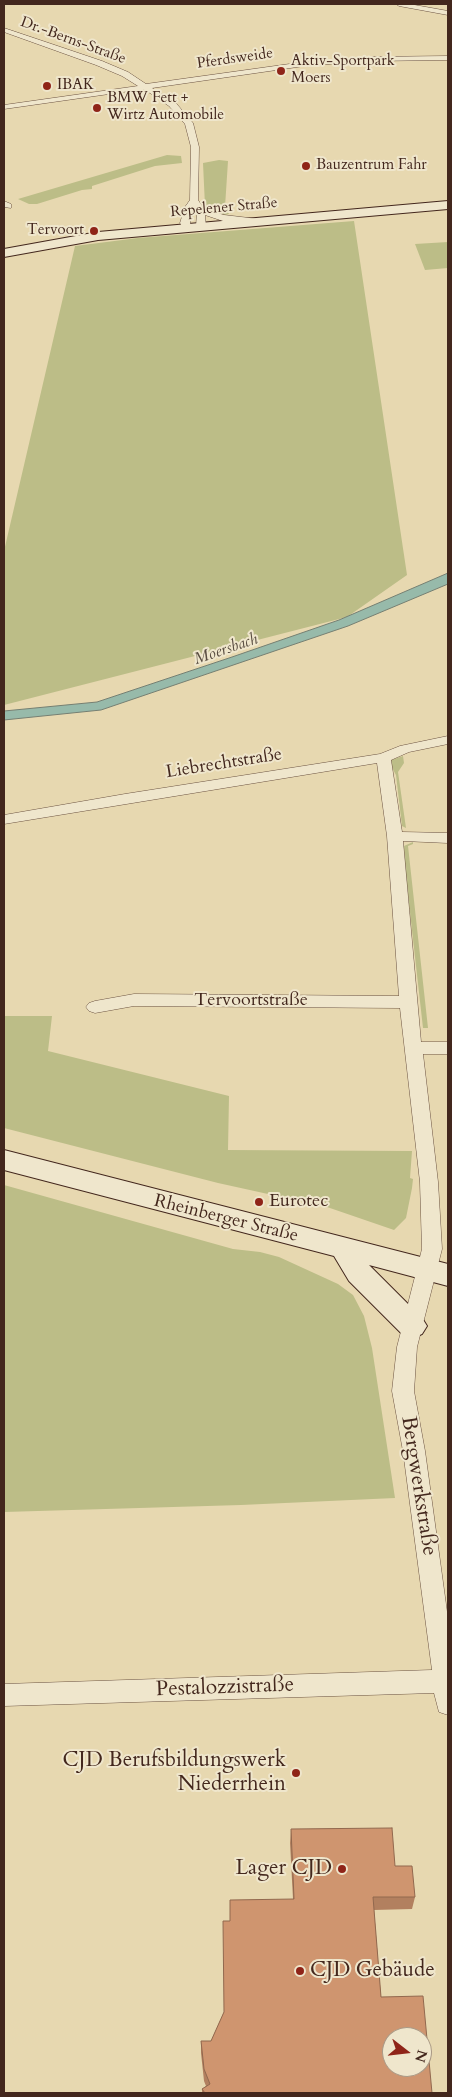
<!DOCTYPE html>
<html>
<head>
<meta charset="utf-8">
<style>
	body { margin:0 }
	#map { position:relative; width:452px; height:2097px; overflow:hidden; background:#e7d8b0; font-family:Cardo,serif }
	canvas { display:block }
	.frame { position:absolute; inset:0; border:5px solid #43271d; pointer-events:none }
	.north { position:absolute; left:382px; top:2027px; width:50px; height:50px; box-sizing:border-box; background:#efe6cc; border:1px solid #aa9a86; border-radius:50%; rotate:106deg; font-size:14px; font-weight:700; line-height:20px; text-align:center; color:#43271d }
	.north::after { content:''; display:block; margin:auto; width:18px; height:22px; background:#8f2418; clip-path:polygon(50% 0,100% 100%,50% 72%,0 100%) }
</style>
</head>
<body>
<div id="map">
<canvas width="452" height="2097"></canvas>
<div class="frame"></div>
<div class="north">N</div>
</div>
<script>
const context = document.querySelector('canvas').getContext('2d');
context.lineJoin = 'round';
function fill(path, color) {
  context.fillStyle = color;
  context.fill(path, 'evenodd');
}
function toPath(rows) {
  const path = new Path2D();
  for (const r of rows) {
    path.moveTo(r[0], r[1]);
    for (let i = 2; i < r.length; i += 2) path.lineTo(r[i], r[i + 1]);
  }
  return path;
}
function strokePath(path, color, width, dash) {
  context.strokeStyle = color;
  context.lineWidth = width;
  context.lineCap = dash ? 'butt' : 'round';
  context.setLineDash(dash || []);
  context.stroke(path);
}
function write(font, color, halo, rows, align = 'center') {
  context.font = font + ' Cardo,serif';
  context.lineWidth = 4;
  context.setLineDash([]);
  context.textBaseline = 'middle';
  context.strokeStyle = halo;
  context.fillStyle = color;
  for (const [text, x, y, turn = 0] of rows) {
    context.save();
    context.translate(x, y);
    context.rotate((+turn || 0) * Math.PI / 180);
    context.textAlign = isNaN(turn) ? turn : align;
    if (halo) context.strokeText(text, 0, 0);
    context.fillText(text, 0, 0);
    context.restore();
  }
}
fill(toPath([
	[167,155,181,156,182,163,155,166,92,186,92,189,82,190,37,204,29,204,18,199],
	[219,160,228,161,225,207,229,214,224,215,212,213,205,206,203,163],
	[354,221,407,575,347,617,4,705,4,551,75,246,138,238],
	[448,242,448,268,425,270,415,244],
	[403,756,404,763,398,772,406,828,402,826,396,775,390,764,391,760],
	[413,842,413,844,408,846,428,1028,423,1028,405,868,404,846],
	[4,1016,52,1016,48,1051,229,1096,228,1150,412,1151,410,1178,413,1179,412,1188,406,1218,394,1230,327,1207,218,1183,4,1128],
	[4,1185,233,1249,260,1252,279,1257,338,1284,353,1295,364,1316,372,1348,395,1498,241,1505,4,1512]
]), '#bcbd87');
const water = toPath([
	[448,573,448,584,348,626,101,710,4,720,4,711,97,702,232,657,339,620,448,573]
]);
fill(water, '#97baaa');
strokePath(water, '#757f72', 1);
const street = toPath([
	[396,4,409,4,448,11,448,15,399,6,396,4],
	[4,28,102,61,128,72,146,84,304,62,367,57,448,56,448,60,367,61,304,66,152,88,175,102,193,123,199,147,198,200,204,209,224,215,258,219,263,222,258,225,223,221,205,215,206,227,201,230,196,227,197,211,194,207,190,223,192,228,187,231,184,230,180,223,185,207,190,200,191,147,185,124,169,106,144,89,4,109,4,105,138,86,122,76,96,65,4,32,4,28],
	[4,201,11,204,11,208,4,207,4,201],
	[448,736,448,744,409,752,391,760,402,832,448,833,448,843,403,841,421,1042,448,1042,448,1054,423,1054,438,1182,442,1249,417,1347,414,1391,425,1451,448,1619,448,1715,439,1712,434,1693,4,1706,4,1684,432,1670,403,1451,392,1391,397,1347,422,1249,420,1182,400,1008,134,1006,95,1013,89,1011,86,1007,89,1003,95,1001,134,994,399,996,387,836,377,763,4,824,4,815,125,794,380,754,400,746,448,736]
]);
const secondary = toPath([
	[448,201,448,209,98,240,4,257,4,249,98,232,448,201],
	[4,1150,448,1264,448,1286,369,1265,422,1318,427,1326,422,1334,412,1338,402,1334,349,1281,334,1256,4,1170,4,1150]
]);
strokePath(street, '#6c5342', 1);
strokePath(secondary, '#43271d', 2);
fill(street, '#efe6cc');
fill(secondary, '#efe6cc');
fill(toPath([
	[291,1829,395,1866,415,1897,412,1909,374,1910,381,1997,432,2093,202,2093,202,2089,206,2086,204,2081,201,2053,201,2041,211,2041,224,2012,230,1921,293,1899,290,1843]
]), '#b2805f');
const building = toPath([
	[392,1828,395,1866,412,1866,415,1897,373,1897,381,1997,423,1996,432,2093,205,2093,202,2089,210,2084,204,2069,201,2041,211,2041,224,2012,223,1921,230,1921,230,1900,294,1899,291,1829,392,1828],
	[392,2037,422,2037,422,2067,392,2067,392,2037]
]);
fill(building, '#cf956f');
strokePath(building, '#91684e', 1);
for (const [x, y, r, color] of [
	[281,71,5,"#8f2418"],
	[47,86,5,"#8f2418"],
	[97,108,5,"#8f2418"],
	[306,166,5,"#8f2418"],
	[94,231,5,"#8f2418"],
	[259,1202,5,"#8f2418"],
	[296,1773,5,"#8f2418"],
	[342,1869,5,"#8f2418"],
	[300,1971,5,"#8f2418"]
]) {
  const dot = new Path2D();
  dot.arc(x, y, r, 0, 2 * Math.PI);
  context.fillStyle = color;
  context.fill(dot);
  strokePath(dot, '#efe6cc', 2);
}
write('15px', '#43271d', '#efe6cc', [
	["Dr.-Berns-Straße",73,41,20],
	["Pferdsweide",235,59,-8],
	["Repelener Straße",224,208,-5]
]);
write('15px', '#43271d', '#efe6cc', [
	["Aktiv-Sportpark",291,62],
	["Moers",291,79],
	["IBAK",57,86],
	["BMW Fett +",107,99],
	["Wirtz Automobile",107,116],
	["Bauzentrum Fahr",316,166],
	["Tervoort",84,231,"right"]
], 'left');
write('italic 16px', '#584c40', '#efe6cc', [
	["Moersbach",226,650,-19]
]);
write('18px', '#43271d', '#efe6cc', [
	["Liebrechtstraße",224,764,-9],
	["Tervoortstraße",251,1001],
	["Rheinberger Straße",226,1219,14]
]);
write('18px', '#43271d', '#efe6cc', [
	["Eurotec",269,1202]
], 'left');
write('21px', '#43271d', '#efe6cc', [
	["Bergwerkstraße",418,1486,81],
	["Pestalozzistraße",225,1688,-2]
]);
write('21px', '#43271d', '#efe6cc', [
	["CJD Berufsbildungswerk",286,1761],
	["Niederrhein",286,1785],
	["Lager CJD",332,1869],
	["CJD Gebäude",310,1971,"left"]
], 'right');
</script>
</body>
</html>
